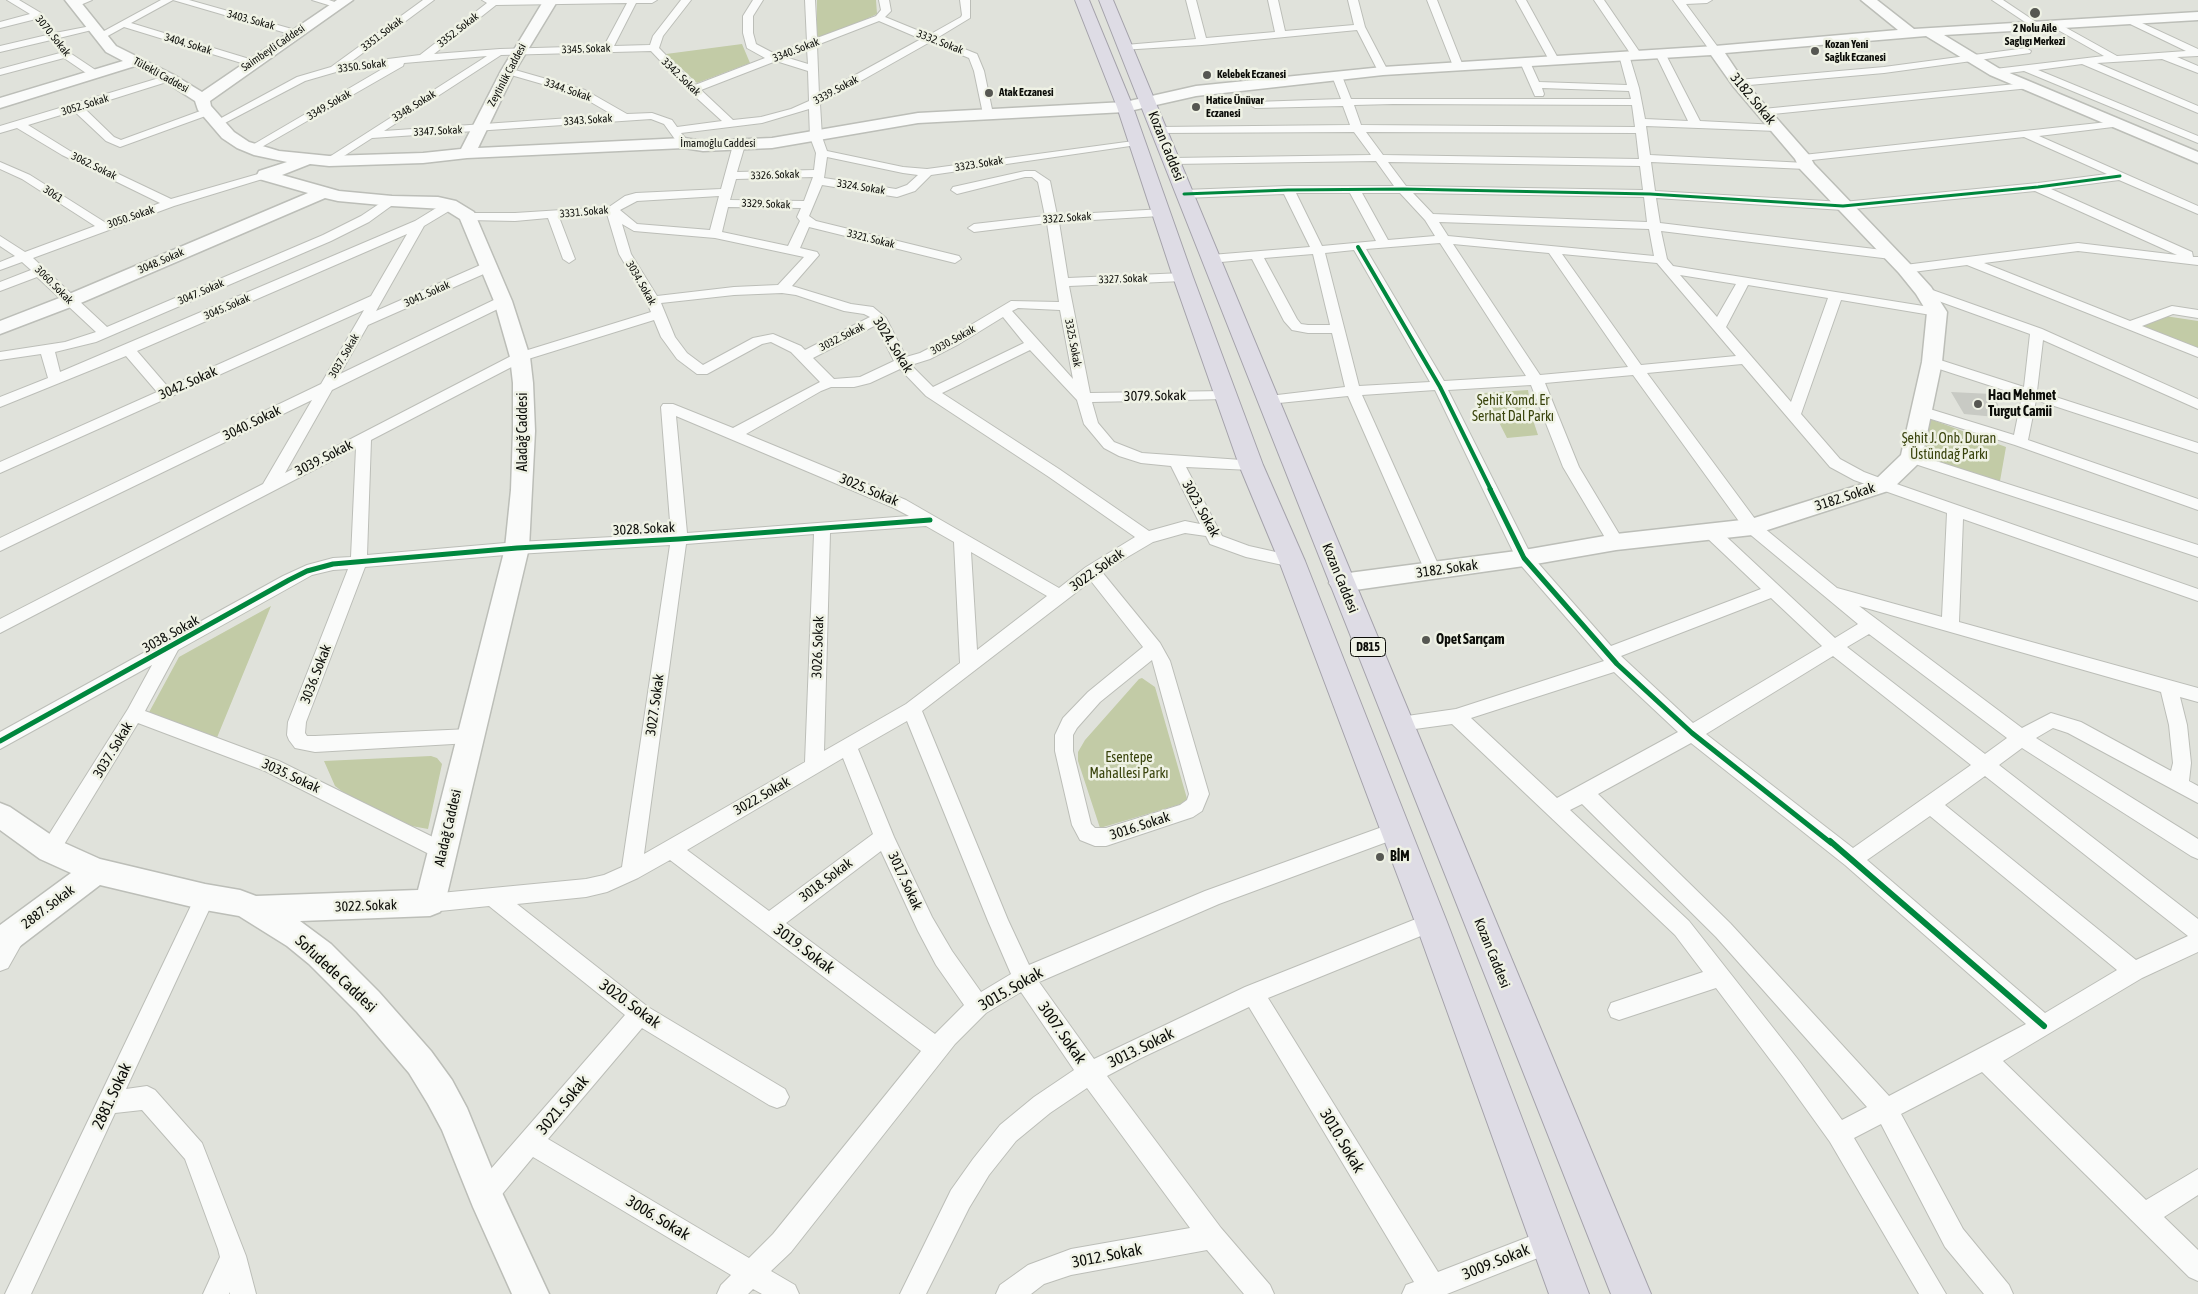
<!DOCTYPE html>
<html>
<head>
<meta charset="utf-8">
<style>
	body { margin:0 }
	canvas { display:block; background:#e0e2db }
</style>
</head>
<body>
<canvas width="2198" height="1294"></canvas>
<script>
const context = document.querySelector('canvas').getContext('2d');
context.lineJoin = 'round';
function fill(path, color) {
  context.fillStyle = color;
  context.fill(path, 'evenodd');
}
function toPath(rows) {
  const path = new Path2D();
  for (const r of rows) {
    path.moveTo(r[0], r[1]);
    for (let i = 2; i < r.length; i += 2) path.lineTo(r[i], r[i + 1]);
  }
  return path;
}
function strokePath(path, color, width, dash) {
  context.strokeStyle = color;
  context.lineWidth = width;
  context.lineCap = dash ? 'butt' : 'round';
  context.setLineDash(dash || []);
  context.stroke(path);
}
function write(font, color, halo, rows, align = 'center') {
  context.font = font + ' "Asap Condensed",sans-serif';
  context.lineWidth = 5;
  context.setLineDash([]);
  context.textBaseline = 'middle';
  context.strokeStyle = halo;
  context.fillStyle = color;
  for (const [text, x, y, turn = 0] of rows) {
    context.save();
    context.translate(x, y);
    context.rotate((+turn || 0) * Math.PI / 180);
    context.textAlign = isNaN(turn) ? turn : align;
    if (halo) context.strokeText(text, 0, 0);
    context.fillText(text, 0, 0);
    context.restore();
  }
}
fill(toPath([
	[817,0,876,0,877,14,817,42],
	[742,44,750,63,697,83,666,54],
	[2165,316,2198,321,2198,350,2138,326],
	[1528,390,1533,420,1538,435,1507,438,1484,393],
	[1930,419,2006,447,2000,481,1993,482,1921,456],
	[271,606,216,740,147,716,179,657],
	[1142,678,1155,687,1188,802,1100,828,1078,761,1078,752,1085,740,1139,679],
	[431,756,437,758,442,764,428,829,395,823,359,804,335,786,324,761]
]), '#c2cba6');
fill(toPath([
	[1951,392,1992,394,2006,418,1964,414]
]), '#c8cac4');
const street = toPath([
	[7,0,19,0,41,13,55,33,96,25,96,29,59,38,70,53,97,71,97,75,89,75,64,58,0,75,0,69,60,53,51,40,0,52,0,46,47,35,36,19,0,28,0,22,30,14,7,0],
	[78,0,92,0,78,6,72,6,72,2,78,0],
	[161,0,173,0,131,23,256,61,257,63,252,66,248,65,124,27,104,38,96,38,95,36,161,0],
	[173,0,189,0,299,31,301,33,299,35,293,35,173,0],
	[312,0,329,0,343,5,338,8,312,0],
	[423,0,434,0,348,64,420,55,487,3,482,0,657,0,652,3,636,3,614,46,650,45,653,36,681,0,691,0,663,36,659,48,695,85,765,58,747,48,743,33,743,16,753,0,763,0,753,16,753,33,756,44,775,54,807,42,805,0,815,0,817,38,876,16,881,10,879,0,889,0,891,11,885,17,929,35,961,17,962,15,960,0,970,0,970,18,937,38,977,54,984,71,993,114,992,116,984,116,983,114,974,71,969,58,930,42,820,104,822,137,827,151,903,167,927,169,1141,140,1143,142,1141,144,1137,145,931,175,915,191,897,197,822,185,809,216,816,221,959,256,961,259,955,263,809,227,800,248,817,252,819,255,792,286,851,304,873,307,886,318,906,357,920,353,949,338,1011,301,1059,302,1047,223,974,232,968,228,974,224,1045,216,1038,182,1032,177,1025,177,957,194,951,190,953,187,1025,171,1035,171,1050,181,1057,215,1164,209,1166,212,1160,216,1059,222,1068,278,1183,273,1189,277,1183,281,1069,286,1090,393,1226,391,1231,392,1233,395,1231,398,1226,399,1092,402,1098,423,1114,442,1142,453,1256,461,1259,465,1256,469,1251,470,1186,467,1222,536,1249,546,1298,557,1300,561,1298,565,1292,567,1246,557,1210,544,1206,536,1185,533,1153,542,1102,572,1160,643,1170,661,1209,794,1202,811,1193,817,1106,846,1095,846,1080,840,1072,825,1055,751,1055,735,1063,718,1088,692,1143,647,1091,581,922,711,1008,920,1029,965,1205,891,1396,822,1403,824,1406,830,1403,836,1219,904,1039,982,1094,1059,1245,987,1431,913,1438,915,1441,922,1438,929,1268,998,1438,1272,1549,1229,1558,1232,1561,1241,1558,1250,1447,1294,1402,1294,1406,1285,1414,1282,1249,1007,1141,1058,1107,1076,1221,1228,1270,1285,1274,1294,1244,1294,1207,1250,1071,1275,1044,1284,1031,1294,996,1294,1000,1285,1028,1265,1071,1249,1190,1228,1087,1088,1050,1113,1016,1141,989,1175,969,1208,926,1294,900,1294,951,1190,973,1159,1000,1125,1034,1097,1074,1070,1021,992,986,1013,955,1044,791,1252,771,1271,795,1285,799,1294,762,1294,753,1289,748,1294,717,1294,721,1285,731,1275,533,1157,494,1204,485,1207,476,1204,473,1195,476,1186,625,1015,489,906,430,912,423,910,420,903,423,896,430,894,586,879,604,875,622,867,670,545,517,554,365,567,306,722,305,733,307,736,315,736,470,729,477,731,479,736,477,741,470,743,315,752,295,748,289,740,287,735,288,722,348,569,333,570,312,575,178,650,145,711,279,761,449,845,452,851,449,857,442,860,435,857,265,771,138,723,57,856,50,859,43,856,40,850,43,844,128,709,152,665,0,749,0,732,283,576,307,565,333,558,351,557,356,448,0,633,0,619,263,484,312,400,0,551,0,538,321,384,364,310,0,473,0,462,157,392,126,356,0,407,0,397,48,378,41,354,0,360,0,352,65,342,96,332,37,277,0,291,0,282,31,270,22,262,0,270,0,262,15,256,0,246,0,236,25,252,95,226,22,179,0,169,0,162,30,175,106,223,160,203,62,155,17,128,0,133,0,126,169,75,174,78,173,80,84,108,114,137,121,140,203,110,211,110,212,112,211,114,120,147,106,141,74,111,28,125,70,151,171,199,265,172,271,175,269,177,174,206,33,258,107,327,323,235,361,216,388,198,396,198,398,201,369,222,331,241,96,342,55,352,60,372,415,221,446,202,454,202,456,205,454,208,424,226,376,311,485,263,495,263,496,266,495,269,368,325,340,374,498,298,503,297,510,301,508,304,332,390,285,473,515,354,651,312,646,300,619,254,607,214,559,217,575,259,569,263,563,259,548,218,515,221,468,220,462,216,464,213,515,213,609,207,625,196,636,193,721,189,733,145,739,142,745,145,737,172,814,170,816,153,810,137,809,109,762,123,681,133,687,140,681,143,677,142,664,124,651,119,372,138,333,163,329,164,323,161,487,56,404,63,403,66,253,152,249,151,247,149,249,147,389,65,336,72,305,81,221,125,213,125,212,123,297,77,331,67,423,0],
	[627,3,604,46,500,49,434,54,496,5,627,3],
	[879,21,921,39,819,95,817,45,879,21],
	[807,49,808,64,785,57,807,49],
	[651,51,689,91,722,121,677,127,672,120,652,113,627,114,585,90,508,68,503,71,504,73,577,94,613,115,384,131,501,55,651,51],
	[776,61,808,71,809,101,791,109,761,117,733,120,701,90,776,61],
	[827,157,903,173,918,175,907,185,896,189,824,178,827,157],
	[813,177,804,201,730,200,736,179,813,177],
	[719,196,710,230,637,224,620,210,637,201,719,196],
	[728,207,801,208,797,217,800,221,788,246,722,232,728,207],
	[622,224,634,231,715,238,804,257,778,285,734,287,657,296,631,254,622,224],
	[407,234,371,296,168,387,137,351,407,234],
	[782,293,796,295,844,311,864,314,870,317,805,350,801,346,773,334,753,338,703,365,687,353,675,337,661,303,734,295,782,293],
	[1018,308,1060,310,1073,379,1012,311,1018,308],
	[1003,317,1024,343,933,387,911,365,930,359,959,344,1003,317],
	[654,320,661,337,677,359,697,374,707,374,762,344,771,342,791,352,820,382,733,428,673,404,663,404,661,407,671,534,517,542,367,555,371,440,525,360,654,320],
	[876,325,894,361,860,377,834,379,813,358,876,325],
	[1030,350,1077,400,1084,424,1104,448,1119,456,1141,463,1171,466,1200,524,1185,521,1149,531,1059,469,942,393,1030,350],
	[900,369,926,396,1049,477,1135,537,1086,567,1059,588,906,500,746,434,821,391,831,387,854,387,870,383,900,369],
	[676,416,894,508,909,516,687,533,676,416],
	[926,526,954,542,960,663,906,704,824,751,830,533,926,526],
	[814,534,805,762,644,854,686,544,814,534],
	[971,552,1047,596,977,650,971,552],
	[1152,660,1189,794,1187,800,1180,805,1106,828,1095,828,1091,824,1073,751,1073,735,1077,728,1100,702,1152,660],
	[907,721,988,921,1011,974,981,992,952,951,932,917,894,837,858,749,907,721],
	[843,758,873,834,769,911,687,850,843,758],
	[881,851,918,931,936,965,964,1005,935,1034,786,923,881,851],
	[670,860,921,1051,773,1234,749,1258,548,1139,642,1028,769,1105,777,1108,785,1105,789,1097,785,1089,648,1007,517,904,586,897,607,892,638,878,670,860],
	[1186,0,1196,0,1206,38,1275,32,1268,0,1278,0,1285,31,1354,25,1348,0,1358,0,1365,27,1388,71,1383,74,1379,73,1357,30,1202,45,1121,50,1120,48,1125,45,1196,39,1186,0],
	[1427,0,1437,0,1463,66,1462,68,1454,68,1453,66,1427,0],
	[1516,0,1526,0,1559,60,1558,62,1554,63,1549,60,1516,0],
	[1594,0,1604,0,1641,54,1640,56,1632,56,1594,0],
	[1673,0,1712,0,1707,3,1686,4,1720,50,1719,52,1711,52,1673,0],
	[1992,0,2003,0,2042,26,2040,28,2034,28,1992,0],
	[2129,17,2198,49,2198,56,2177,57,2198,66,2198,73,2162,59,2097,63,2198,106,2198,113,2082,64,2038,70,2198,136,2198,143,2024,71,1995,75,1990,72,1995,69,2104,56,2051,26,2051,22,2054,21,2117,56,2186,51,2126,22,2124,20,2129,17],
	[2026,48,2031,51,2030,53,1884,73,1738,86,1733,83,1738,80,1884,67,2026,48],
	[1660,50,1665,53,1700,121,1777,125,1783,128,1777,131,1646,126,1650,155,1806,163,1812,166,1806,169,1651,162,1655,191,1843,202,2038,183,2107,174,2024,137,1803,161,1797,158,1803,155,2117,121,2121,122,2122,124,2121,126,2039,136,2198,206,2198,214,2119,180,2051,189,2192,252,2193,257,2198,257,2198,265,2078,251,1984,263,2130,321,2172,306,2198,310,2198,318,2173,314,2142,326,2198,348,2198,357,1967,265,1905,273,1899,269,1905,265,2078,243,2177,255,2035,191,1843,210,1656,198,1660,223,1891,251,1897,255,1891,259,1661,231,1667,259,1673,266,1942,309,1944,312,1942,315,1937,316,1841,300,1801,414,1840,459,1864,472,1888,481,2198,589,2198,601,1963,519,1959,622,2198,688,2198,702,2180,697,2187,725,2191,763,2189,781,2198,786,2198,803,2068,733,2053,728,2036,738,2198,839,2198,859,2191,856,2022,748,1999,765,2198,919,2198,952,2142,978,2003,1061,2146,1200,2198,1169,2198,1195,2164,1217,2198,1250,2198,1281,2189,1277,1982,1072,1901,1114,1963,1229,2009,1285,2013,1294,1984,1294,1945,1247,1881,1124,1854,1138,1946,1294,1919,1294,1830,1142,1784,1078,1716,988,1619,1020,1611,1017,1608,1010,1611,1003,1703,972,1675,935,1452,724,1400,731,1393,729,1391,724,1393,719,1400,717,1456,709,1604,661,1518,562,1435,390,1362,395,1441,571,1439,575,1433,577,1427,575,1425,571,1348,396,1269,404,1264,403,1262,400,1264,397,1269,396,1345,387,1332,333,1308,333,1292,330,1284,321,1252,259,1211,263,1205,259,1211,255,1310,247,1284,194,1184,198,1178,194,1184,190,1288,186,1394,186,1376,161,1172,164,1166,161,1172,158,1371,155,1354,132,1159,133,1153,130,1159,127,1350,125,1343,106,1255,108,1250,105,1255,102,1341,99,1332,76,1337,73,1342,76,1351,99,1631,99,1629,91,1542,88,1544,94,1543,96,1535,96,1520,62,1525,59,1529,60,1539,82,1627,85,1619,55,1624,52,1629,55,1639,88,1645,119,1688,121,1655,53,1660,50],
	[1393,104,1632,105,1635,127,1361,125,1354,105,1393,104],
	[1366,132,1636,133,1639,159,1383,155,1366,132],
	[1388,162,1640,166,1643,190,1406,186,1388,162],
	[1296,193,1350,193,1376,241,1322,246,1296,193],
	[1362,193,1400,193,1425,220,1435,236,1388,240,1362,193],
	[1413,193,1644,197,1647,222,1433,214,1413,193],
	[1439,222,1649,229,1654,256,1448,236,1439,222],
	[1440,243,1526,376,1444,381,1366,249,1440,243],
	[1453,244,1549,253,1628,367,1540,375,1453,244],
	[1354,250,1430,382,1359,386,1325,253,1354,250],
	[1313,254,1330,325,1308,325,1301,324,1297,319,1264,258,1313,254],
	[1562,254,1657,263,1736,356,1641,365,1562,254],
	[1680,275,1736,284,1717,317,1680,275],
	[1748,285,1828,298,1791,402,1726,327,1748,285],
	[1742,364,1830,467,1854,480,1947,513,1942,617,1837,588,1758,523,1647,373,1742,364],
	[1633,375,1746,531,1858,624,1835,638,1717,528,1711,526,1705,528,1703,532,1705,536,1761,589,1611,646,1531,555,1448,390,1531,385,1563,467,1610,546,1616,548,1622,546,1624,542,1579,467,1545,383,1633,375],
	[1771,598,1822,646,1693,723,1621,656,1771,598],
	[1859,606,2161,692,2169,725,2173,763,2171,771,2081,722,2051,713,2022,728,1859,606],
	[1869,634,2007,738,1985,754,1847,647,1869,634],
	[1833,656,1971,765,1853,848,1706,734,1833,656],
	[1614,672,1678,732,1557,798,1471,718,1614,672],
	[1691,743,1845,865,2026,1024,1889,1096,1730,923,1598,794,1691,743],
	[1985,776,2188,936,2136,960,1945,805,1985,776],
	[1582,804,1716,937,1867,1107,1842,1120,1800,1062,1689,921,1570,810,1582,804],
	[1930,816,2117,970,2045,1013,1867,860,1930,816],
	[2026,83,2031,86,2030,88,1763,115,1758,112,1763,109,2026,83],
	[1924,287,2042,329,2198,399,2198,409,2043,340,2037,391,2198,443,2198,453,2036,400,2028,440,2198,499,2198,510,2015,445,1915,414,1913,411,1915,408,1920,406,2014,435,2022,396,1927,365,1925,362,1932,358,1937,359,2024,387,2030,334,1919,294,1917,291,1924,287],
	[1911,453,2198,545,2198,557,1906,461,1903,458,1906,455,1911,453],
	[205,888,212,891,215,897,126,1089,147,1086,155,1090,202,1143,246,1256,256,1294,230,1294,230,1292,229,1294,203,1294,220,1257,218,1249,185,1159,142,1110,115,1113,31,1294,5,1294,198,891,205,888],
	[15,926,22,929,26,936,8,968,0,971,0,942,8,929,15,926]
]);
const secondary = toPath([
	[65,0,79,0,116,46,174,75,202,92,337,0,353,0,210,101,211,106,234,132,249,142,279,151,329,156,423,153,461,149,501,71,544,0,558,0,515,71,478,148,684,138,703,141,772,138,918,113,1125,102,1196,86,1383,67,1715,46,1898,30,1861,0,1877,0,1914,29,2198,12,2198,20,1944,35,2000,69,2198,152,2198,163,1990,75,1926,36,1725,53,1743,80,1809,155,1814,164,1911,265,1931,287,1947,312,1942,362,1922,458,1919,463,1891,490,1752,535,1616,550,1524,566,1341,592,1333,589,1329,583,1333,577,1341,574,1524,550,1616,534,1751,519,1875,480,1901,455,1922,362,1927,312,1916,294,1899,273,1800,169,1795,159,1733,86,1711,55,1383,75,1196,96,1125,112,918,123,772,148,703,151,684,148,467,158,423,163,329,166,310,164,282,175,339,191,392,196,438,197,456,201,474,212,512,301,530,357,533,383,535,431,529,548,445,903,440,912,430,916,300,921,331,944,379,992,431,1051,452,1080,467,1108,498,1184,549,1294,512,1294,473,1207,442,1130,428,1104,409,1073,357,1012,309,964,287,946,239,916,205,910,100,885,11,953,0,957,0,925,71,873,40,859,0,830,0,803,10,807,60,841,100,859,205,884,240,890,256,896,418,890,505,548,511,490,513,431,513,383,510,357,494,301,460,219,444,209,392,206,338,201,325,198,76,305,0,334,0,321,62,297,308,193,259,179,257,175,259,171,287,162,254,155,237,148,222,138,198,110,195,101,164,81,135,66,0,108,0,98,123,61,106,52,65,0]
]);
const highway = toPath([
	[1075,0,1089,0,1133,107,1193,277,1263,465,1305,561,1447,922,1589,1294,1549,1294,1415,922,1279,561,1239,465,1173,277,1117,107,1075,0],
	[1099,0,1113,0,1651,1294,1611,1294,1099,0]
]);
strokePath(street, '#bcbeb8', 2);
strokePath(secondary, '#bcbeb8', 3);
strokePath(highway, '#a5a3ab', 2);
fill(street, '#fafbfa');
fill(secondary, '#fafbfa');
fill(highway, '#dedce5');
strokePath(toPath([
	[1184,194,1288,190,1403,189,1650,194,1843,206,2038,187,2120,176]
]), '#00873e', 3);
strokePath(toPath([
	[1358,247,1440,387,1491,490]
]), '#00873e', 4);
strokePath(toPath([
	[1490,489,1524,558,1617,664,1692,733,1831,843],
	[0,741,289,580,307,571,333,564,517,548,679,539,930,520]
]), '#00873e', 5);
strokePath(toPath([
	[1830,841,2044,1026]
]), '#00873e', 6);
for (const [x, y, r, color] of [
	[2035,13,6,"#565752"],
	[1815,51,5,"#565752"],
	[1207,75,5,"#565752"],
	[989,93,5,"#565752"],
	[1196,107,5,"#565752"],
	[1978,404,5,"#565752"],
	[1426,640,5,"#565752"],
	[1380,857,5,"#565752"]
]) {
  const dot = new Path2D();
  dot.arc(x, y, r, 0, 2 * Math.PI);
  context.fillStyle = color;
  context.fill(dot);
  strokePath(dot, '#eff2e5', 2);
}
write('11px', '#0b0c08', '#eff2e5', [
	["3403. Sokak",251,20,15],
	["3352. Sokak",458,30,-38],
	["3351. Sokak",382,34,-37],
	["3070. Sokak",53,36,51],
	["3332. Sokak",940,42,21],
	["3404. Sokak",188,44,17],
	["Saimbeyli Caddesi",273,48,-34],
	["3345. Sokak",586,49,-2],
	["3340. Sokak",796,50,-21],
	["3350. Sokak",362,66,-7],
	["Tülekli Caddesi",161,75,29],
	["Zeytinlik Caddesi",507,75,-62],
	["3342. Sokak",681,77,44],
	["3344. Sokak",568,90,19],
	["3339. Sokak",836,90,-28],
	["3052. Sokak",85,105,-17],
	["3349. Sokak",329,105,-30],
	["3348. Sokak",414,106,-32],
	["3343. Sokak",588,120,-4],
	["3347. Sokak",438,131,-3],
	["İmamoğlu Caddesi",718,144],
	["3323. Sokak",979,164,-9],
	["3062. Sokak",94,166,26],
	["3326. Sokak",775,175,-2],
	["3324. Sokak",861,187,9],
	["3061",53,194,33],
	["3329. Sokak",766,204,2],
	["3331. Sokak",584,212,-5],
	["3050. Sokak",131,217,-19],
	["3322. Sokak",1067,218,-4],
	["3321. Sokak",871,239,14],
	["3048. Sokak",161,261,-23],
	["3327. Sokak",1123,279,-2],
	["3034. Sokak",641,283,60],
	["3060. Sokak",54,285,45],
	["3047. Sokak",201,292,-23],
	["3041. Sokak",427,294,-24],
	["3045. Sokak",227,307,-23],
	["3032. Sokak",842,337,-27],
	["3030. Sokak",953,340,-29],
	["3325. Sokak",1073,343,79],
	["3037. Sokak",344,356,-60]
]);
write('bold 11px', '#0b0c08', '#eff2e5', [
	["2 Nolu Aile",2035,29,"center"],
	["Saglıgı Merkezi",2035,42,"center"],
	["Kozan Yeni",1825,45],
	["Sağlık Eczanesi",1825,58],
	["Kelebek Eczanesi",1217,75],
	["Atak Eczanesi",999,93],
	["Hatice Ünüvar",1206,101],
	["Eczanesi",1206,114]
], 'left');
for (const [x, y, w] of [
	[1368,647,35]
]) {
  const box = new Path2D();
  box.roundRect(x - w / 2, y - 9.5, w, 19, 4);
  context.fillStyle = '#eff2e5';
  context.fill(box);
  strokePath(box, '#0b0c08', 1);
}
write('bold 12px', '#0b0c08', null, [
	["D815",1368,647]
]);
write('14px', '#0b0c08', '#eff2e5', [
	["3182. Sokak",1753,99,50],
	["Kozan Caddesi",1166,146,68],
	["3024. Sokak",893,345,58],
	["3042. Sokak",188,383,-24],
	["3079. Sokak",1155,396,-1],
	["3040. Sokak",252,423,-26],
	["Aladağ Caddesi",523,432,-90],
	["3039. Sokak",324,458,-27],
	["3025. Sokak",869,490,23],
	["3182. Sokak",1845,497,-18],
	["3023. Sokak",1201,509,61],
	["3028. Sokak",644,529,-3],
	["3182. Sokak",1447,569,-8],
	["3022. Sokak",1097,570,-35],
	["Kozan Caddesi",1340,578,68],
	["3038. Sokak",171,634,-29],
	["3026. Sokak",818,647,-88],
	["3036. Sokak",316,674,-69],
	["3027. Sokak",655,705,-82],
	["3037. Sokak",113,750,-59],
	["3035. Sokak",291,776,25],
	["3022. Sokak",762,796,-30],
	["3016. Sokak",1140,826,-18],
	["Aladağ Caddesi",448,828,-77],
	["3018. Sokak",826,880,-37],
	["3017. Sokak",905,881,65],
	["3022. Sokak",366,906,-2],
	["2887. Sokak",48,907,-37],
	["Kozan Caddesi",1492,953,68]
]);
write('bold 14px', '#0b0c08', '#eff2e5', [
	["Hacı Mehmet",1988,396],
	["Turgut Camii",1988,412],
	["Opet Sarıçam",1436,640],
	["BİM",1390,857]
], 'left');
write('14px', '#39430c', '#eff2e5', [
	["Şehit Komd. Er",1513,401],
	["Serhat Dal Parkı",1513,417],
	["Şehit J. Onb. Duran",1949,439],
	["Üstündağ Parkı",1949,455],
	["Esentepe",1129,758],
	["Mahallesi Parkı",1129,774]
]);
write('16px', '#0b0c08', '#eff2e5', [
	["3019. Sokak",804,949,37],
	["Sofudede Caddesi",336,974,43],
	["3015. Sokak",1011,989,-30],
	["3020. Sokak",630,1004,36],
	["3007. Sokak",1062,1033,55],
	["3013. Sokak",1141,1048,-26],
	["2881. Sokak",112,1096,-65],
	["3021. Sokak",563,1105,-50],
	["3010. Sokak",1342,1141,59],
	["3006. Sokak",658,1218,31],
	["3012. Sokak",1107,1256,-11],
	["3009. Sokak",1496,1262,-22]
]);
</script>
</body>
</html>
